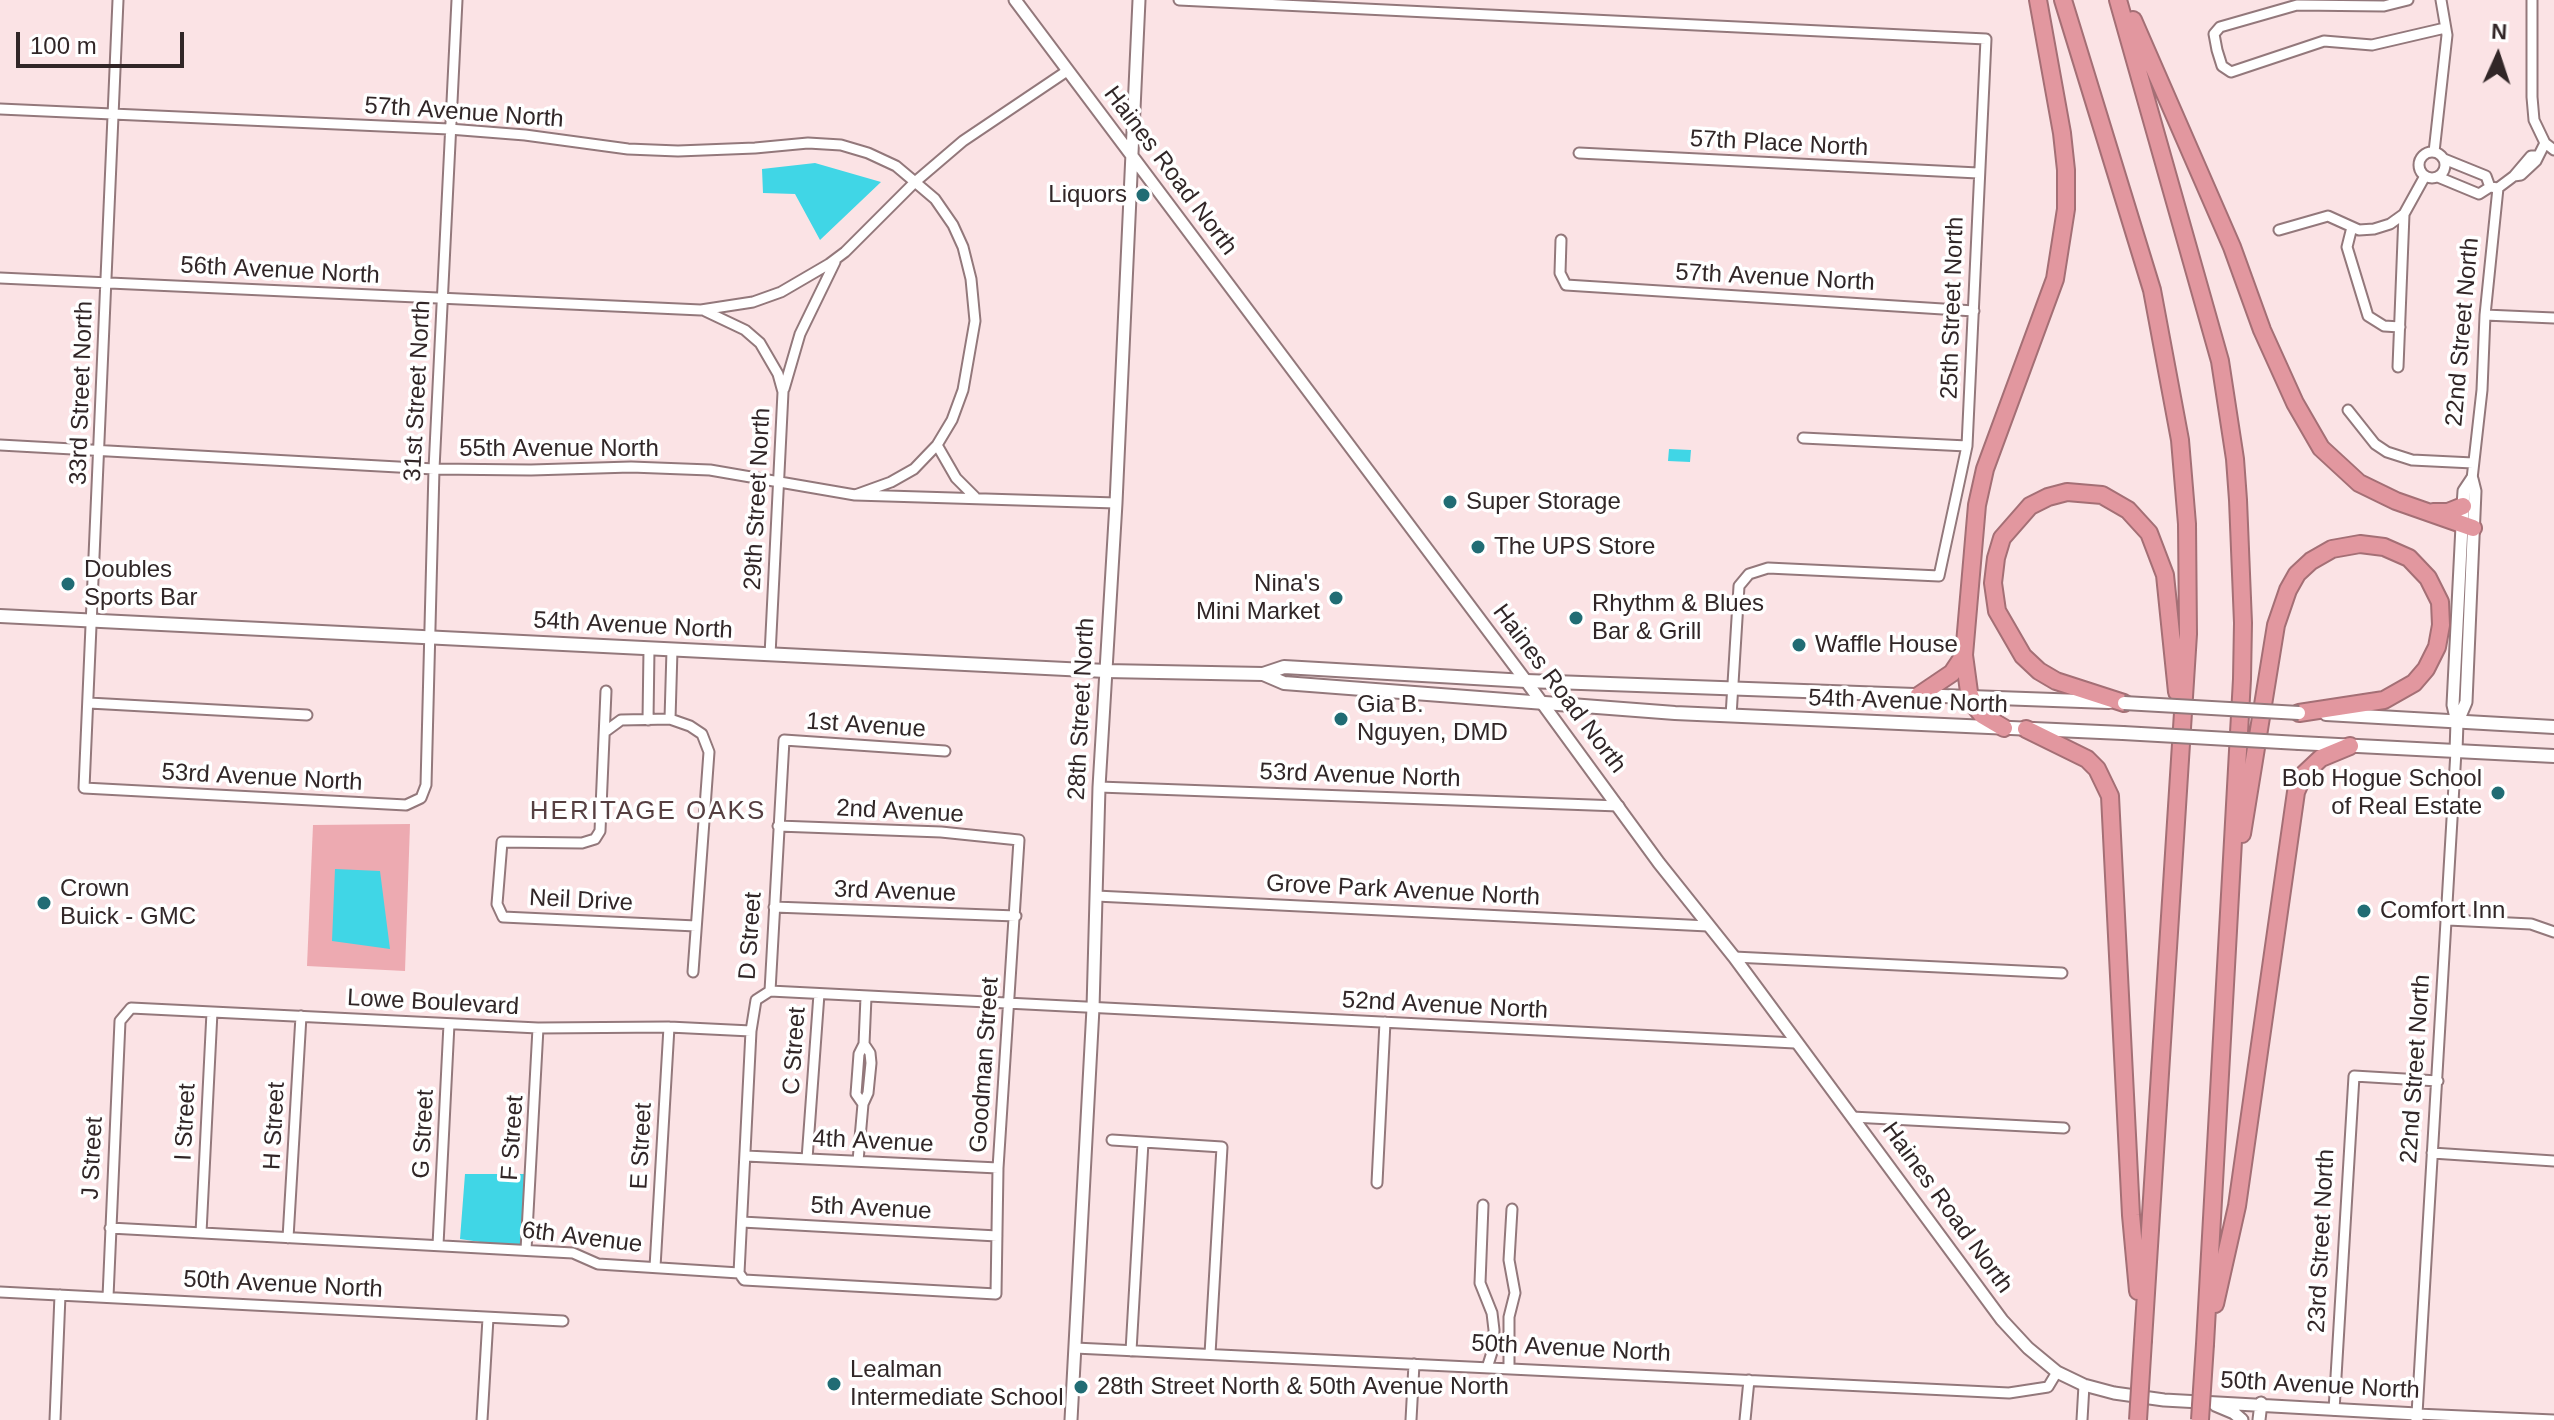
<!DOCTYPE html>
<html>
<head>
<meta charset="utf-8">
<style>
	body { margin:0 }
	#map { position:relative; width:2554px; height:1420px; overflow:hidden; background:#fbe3e5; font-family:Arial,sans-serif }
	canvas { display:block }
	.north { position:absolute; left:2458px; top:16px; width:80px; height:80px; -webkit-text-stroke:6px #fff; paint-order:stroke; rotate:3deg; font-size:22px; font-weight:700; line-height:32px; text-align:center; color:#312627 }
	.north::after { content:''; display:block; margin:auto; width:28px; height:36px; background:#312627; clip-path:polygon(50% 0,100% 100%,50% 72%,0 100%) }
	.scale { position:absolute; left:16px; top:32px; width:168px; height:36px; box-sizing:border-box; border:4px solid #312627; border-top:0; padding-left:10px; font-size:24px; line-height:28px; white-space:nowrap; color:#312627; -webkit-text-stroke:6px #fff; paint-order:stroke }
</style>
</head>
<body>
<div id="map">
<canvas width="2554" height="1420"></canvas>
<div class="north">N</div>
<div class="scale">100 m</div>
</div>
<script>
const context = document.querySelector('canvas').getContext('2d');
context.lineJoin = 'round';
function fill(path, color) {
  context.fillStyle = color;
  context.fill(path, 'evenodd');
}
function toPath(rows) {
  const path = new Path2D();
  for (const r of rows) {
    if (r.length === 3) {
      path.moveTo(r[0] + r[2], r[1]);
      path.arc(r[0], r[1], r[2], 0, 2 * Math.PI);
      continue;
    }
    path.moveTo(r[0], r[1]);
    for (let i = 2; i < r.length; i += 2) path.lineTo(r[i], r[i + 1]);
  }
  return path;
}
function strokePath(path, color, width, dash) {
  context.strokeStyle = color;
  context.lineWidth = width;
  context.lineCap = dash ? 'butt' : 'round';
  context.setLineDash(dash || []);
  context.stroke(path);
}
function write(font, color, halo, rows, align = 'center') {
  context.font = font + ' Arial,sans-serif';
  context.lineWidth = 7;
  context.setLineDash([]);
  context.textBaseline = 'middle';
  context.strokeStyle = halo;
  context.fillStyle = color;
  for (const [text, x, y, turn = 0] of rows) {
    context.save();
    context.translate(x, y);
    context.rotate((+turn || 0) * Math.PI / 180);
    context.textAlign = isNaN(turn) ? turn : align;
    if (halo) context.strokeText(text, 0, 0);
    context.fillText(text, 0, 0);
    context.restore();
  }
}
fill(toPath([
	[410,824,405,971,307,966,313,825]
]), '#edaab1');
fill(toPath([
	[815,163,881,182,820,240,795,194,763,193,762,169],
	[1669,449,1691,450,1690,462,1668,461],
	[335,869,380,871,390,949,332,941],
	[465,1174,524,1174,521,1248,460,1239]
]), '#40d6e6');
const minor = toPath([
	[118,0,84,788,406,805,421,798,426,785,434,469,457,0],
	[1179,0,1986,39,1967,446,1939,576,1768,568,1749,574,1739,586,1731,716],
	[2408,0,2384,6,2297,5,2220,27,2214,34,2217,50,2222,66,2231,72,2324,41,2372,45,2445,28],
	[2532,0,2532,97,2534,120,2545,143,2554,150],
	[0,109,449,129,525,135,628,149,678,151,755,148,808,143,841,145,868,153,896,166,915,182,935,199,953,225,963,247,971,279,975,321,963,390,952,420,937,445,914,469,891,482,855,495],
	[2432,165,13],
	[2434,152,2447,35,2441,0],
	[1579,153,1978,173],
	[2444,159,2486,176,2490,187],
	[2514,176,2531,156,2536,156],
	[2438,177,2479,194,2490,187,2498,188,2514,176,2521,175,2536,161,2545,143],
	[2352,227,2347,247,2368,316,2384,326,2400,327],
	[2279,230,2328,216,2359,230,2374,229,2390,224,2404,214],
	[1561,240,1560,273,1566,285,1974,311],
	[0,278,701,310,753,302,781,292,829,264,845,252,915,182,963,141,1067,71],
	[705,311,745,330,760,343,778,374,783,392,770,655],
	[2485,315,2554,318],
	[2398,367,2404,214,2425,176],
	[784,389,800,334,835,262],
	[2348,410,2375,444,2387,452,2412,460,2473,463],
	[1803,438,1967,446],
	[0,445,434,469,531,470,631,467,710,470,855,495,1116,503],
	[937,445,956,478,975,497],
	[2472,479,2482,390,2485,315,2498,188],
	[606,691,600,831,595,839,582,843,502,842,497,904,503,917,696,926],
	[89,703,307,715],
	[670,719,672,650],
	[648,720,649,649],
	[606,731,621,720,670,719,690,726,702,734,709,752,693,972],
	[2456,751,2417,1414,2554,1420],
	[1099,787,1619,806],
	[1096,896,1708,926],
	[774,907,1016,916],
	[2448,920,2531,924,2554,932],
	[1734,957,2062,973],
	[770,991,1795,1043],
	[863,1104,856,1094,859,1054,864,1044,866,997],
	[1852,1117,2064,1128],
	[1112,1140,1222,1147,1210,1354],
	[2432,1153,2554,1161],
	[746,1156,998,1168],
	[807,1159,819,994],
	[858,1161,863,1104,868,1093,871,1063,870,1053,864,1044],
	[1377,1183,1385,1022],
	[1483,1205,1480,1283,1492,1313,1494,1330,1493,1349,1487,1368],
	[742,1222,997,1236],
	[110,1228,573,1253,598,1264,739,1273,744,1280,996,1294,998,1168,1019,840,941,832,778,826],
	[201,1233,212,1012],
	[288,1238,301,1016],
	[438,1245,449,1024],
	[526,1250,538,1028],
	[655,1267,669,1027],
	[739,1273,751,1031,756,1000,770,991,784,740,945,751],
	[0,1292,563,1321],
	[108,1297,120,1021,131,1008,538,1028,669,1027,751,1031],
	[1075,1348,2009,1393,2048,1387,2057,1372],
	[1131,1351,1143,1142],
	[1509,1369,1509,1317,1515,1293,1509,1260,1512,1209],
	[2334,1410,2354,1076,2438,1081],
	[55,1420,60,1295],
	[482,1420,488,1318],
	[1411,1420,1414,1364],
	[1745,1420,1749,1380],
	[2082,1420,2084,1385]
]);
const tertiary = toPath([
	[1015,0,1526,681,1659,863,1734,957,2002,1320,2028,1348,2057,1372,2084,1385,2114,1393,2164,1400,2417,1414,2417,1420],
	[2458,721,2466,702,2475,491,2472,479],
	[2456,751,2457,722,2453,705,2463,506,2464,491,2472,479],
	[2215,1405,2234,1413,2242,1420],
	[1071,1420,1093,1008,1099,787,1116,503,1139,0],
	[2259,1420,2261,1403]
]);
const secondary = toPath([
	[0,616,1106,671,1263,674,1284,667,1526,681,2109,702],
	[1263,674,1284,683,1675,713,2123,733],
	[2326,714,2554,727],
	[2299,743,2554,756]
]);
const motorway = toPath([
	[2063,0,2152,290,2180,440,2187,524,2188,634,2143,1340],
	[2118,0,2220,361,2235,459,2238,500,2243,623,2242,679,2205,1344],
	[2133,20,2232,247,2262,330,2295,403,2321,448,2359,483,2396,501,2473,528],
	[2433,512,2448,512,2463,506],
	[1918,696,1952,673,1964,655],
	[2124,703,2056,681,2039,671,2023,656,1997,611,1993,583,1996,558,2002,538,2030,506,2048,497,2067,492,2102,495,2128,510,2149,533,2165,575,2177,692],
	[2004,728,1982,715,1974,705,1969,692,1964,655,1977,505,1985,469,2055,279,2066,209,2066,170,2062,133,2038,0],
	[2026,729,2087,759,2097,769,2110,796,2131,1215,2138,1291],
	[2242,834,2276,625,2288,590,2297,574,2311,561,2332,549,2360,544,2384,547,2409,558,2428,578,2440,602,2441,625,2437,647,2426,669,2414,683,2384,700,2299,713],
	[2215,1304,2237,1206,2296,792,2304,774,2321,758,2350,746]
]);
strokePath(minor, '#93787b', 13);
strokePath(tertiary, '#93787b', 15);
strokePath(secondary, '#93787b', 16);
strokePath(motorway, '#a46f75', 20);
strokePath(minor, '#fff', 9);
strokePath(tertiary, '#fff', 11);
strokePath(secondary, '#fff', 12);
strokePath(motorway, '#e2979f', 16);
const secondaryBridge = toPath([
	[2124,703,2299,713],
	[2123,733,2299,743]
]);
const motorwayBridge = toPath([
	[2138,1420,2143,1340],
	[2200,1420,2205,1344]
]);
strokePath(secondaryBridge, '#93787b', 16, []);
strokePath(motorwayBridge, '#a46f75', 20, []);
strokePath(secondaryBridge, '#fff', 12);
strokePath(motorwayBridge, '#e2979f', 16);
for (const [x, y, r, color] of [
	[1143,195,8,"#216c74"],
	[1450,502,8,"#216c74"],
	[1478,547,8,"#216c74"],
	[68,584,8,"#216c74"],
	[1336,598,8,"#216c74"],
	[1576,618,8,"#216c74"],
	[1799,645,8,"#216c74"],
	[1341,719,8,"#216c74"],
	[2498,793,8,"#216c74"],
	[44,903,8,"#216c74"],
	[2364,911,8,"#216c74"],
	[834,1384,8,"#216c74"],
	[1081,1387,8,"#216c74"]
]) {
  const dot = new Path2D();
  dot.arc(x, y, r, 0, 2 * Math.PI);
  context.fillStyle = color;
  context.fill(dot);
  strokePath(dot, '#fff', 3);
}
write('24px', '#312627', '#fff', [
	["57th Avenue North",464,113,4],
	["57th Place North",1779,144,3],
	["Haines Road North",1170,171,53],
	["56th Avenue North",280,271,3],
	["57th Avenue North",1775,278,3],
	["25th Street North",1953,308,-88],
	["22nd Street North",2463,332,-85],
	["31st Street North",418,391,-87],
	["33rd Street North",82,393,-88],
	["55th Avenue North",559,449],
	["29th Street North",758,499,-87],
	["54th Avenue North",633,626,3],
	["Haines Road North",1559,689,53],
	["54th Avenue North",1908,702,2],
	["28th Street North",1082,709,-87],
	["1st Avenue",866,726,4],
	["53rd Avenue North",1360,776,2],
	["53rd Avenue North",262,778,3],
	["2nd Avenue",900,812,3],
	["Grove Park Avenue North",1403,891,3],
	["3rd Avenue",895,892,2],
	["Neil Drive",581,901,3],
	["D Street",751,936,-86],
	["Lowe Boulevard",433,1003,3],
	["52nd Avenue North",1445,1006,3],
	["C Street",795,1051,-86],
	["Goodman Street",985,1065,-86],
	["22nd Street North",2416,1069,-86],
	["I Street",186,1122,-87],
	["H Street",275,1126,-87],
	["G Street",424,1134,-87],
	["F Street",513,1138,-86],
	["4th Avenue",873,1142,3],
	["E Street",642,1146,-87],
	["J Street",93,1158,-87],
	["Haines Road North",1947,1208,54],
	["5th Avenue",871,1209,3],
	["6th Avenue",582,1238,7],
	["23rd Street North",2322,1241,-87],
	["50th Avenue North",283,1285,3],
	["50th Avenue North",1571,1349,3],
	["50th Avenue North",2320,1386,3]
]);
write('24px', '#312627', '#fff', [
	["Liquors",1127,195,"right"],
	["Super Storage",1466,502],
	["The UPS Store",1494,547],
	["Doubles",84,570],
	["Sports Bar",84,598],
	["Nina's",1320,584,"right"],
	["Mini Market",1320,612,"right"],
	["Rhythm & Blues",1592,604],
	["Bar & Grill",1592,632],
	["Waffle House",1815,645],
	["Gia B.",1357,705],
	["Nguyen, DMD",1357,733],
	["Bob Hogue School",2482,779,"right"],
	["of Real Estate",2482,807,"right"],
	["Crown",60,889],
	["Buick - GMC",60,917],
	["Comfort Inn",2380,911],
	["Lealman",850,1370],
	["Intermediate School",850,1398],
	["28th Street North & 50th Avenue North",1097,1387]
], 'left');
context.letterSpacing = '2px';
write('26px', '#563f41', '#fff', [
	["HERITAGE OAKS",648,812]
]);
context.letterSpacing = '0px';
</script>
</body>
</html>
